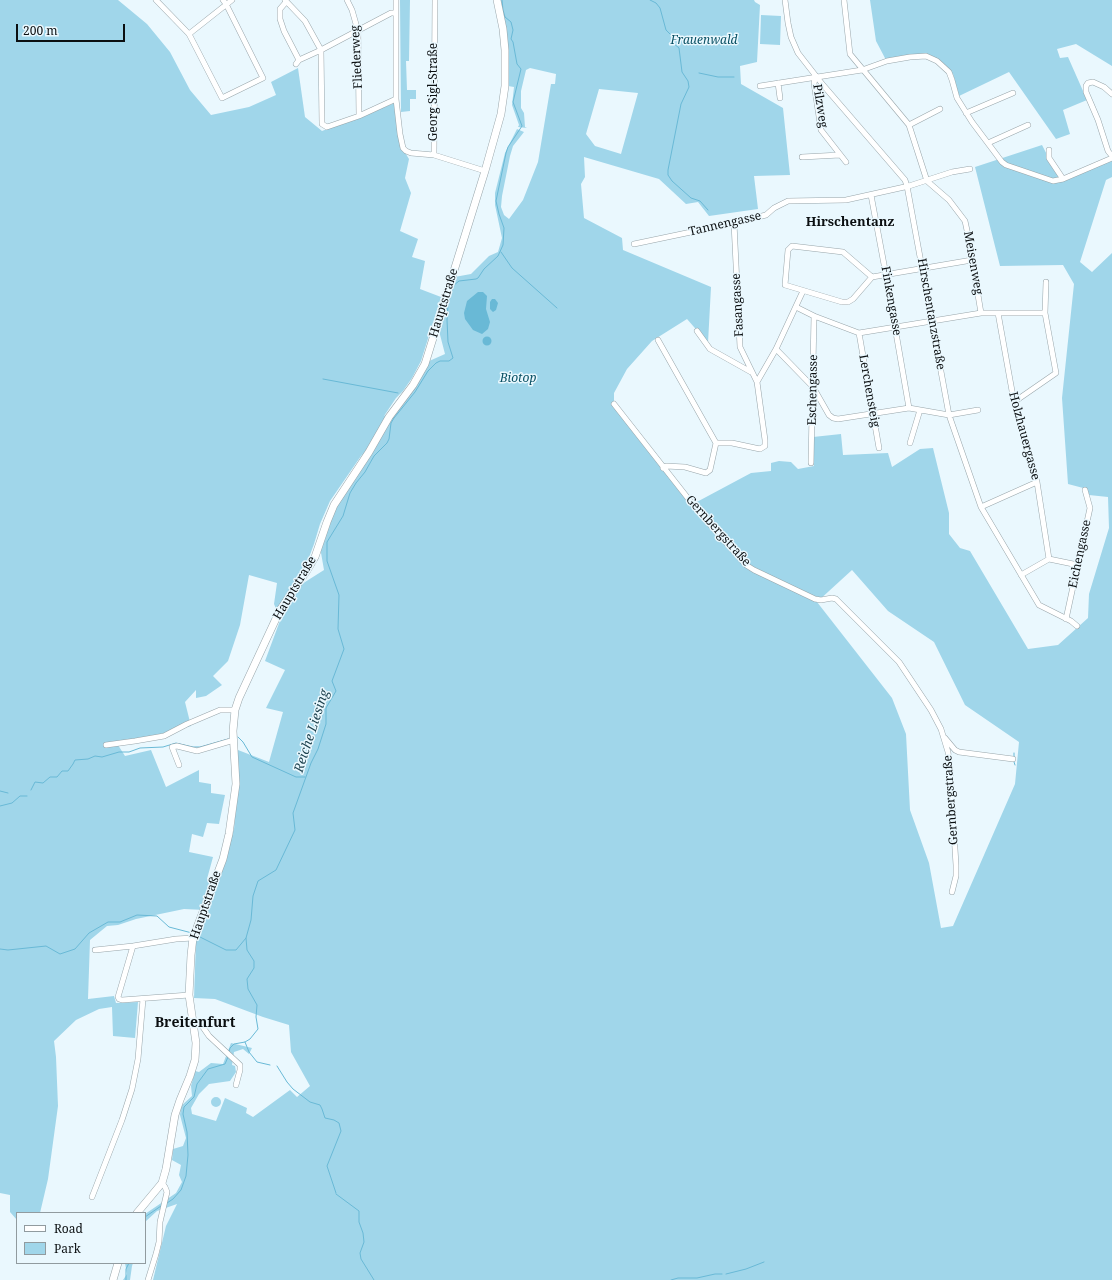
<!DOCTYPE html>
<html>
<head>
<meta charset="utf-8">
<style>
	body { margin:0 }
	#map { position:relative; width:1112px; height:1280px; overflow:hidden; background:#eaf8fe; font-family:"Noto Serif",serif }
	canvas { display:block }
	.legend { position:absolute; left:16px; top:1212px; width:130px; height:52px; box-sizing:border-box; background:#eaf8fe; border:1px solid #919b9f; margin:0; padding:5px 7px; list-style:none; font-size:12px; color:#0b0f11 }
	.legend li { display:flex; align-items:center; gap:8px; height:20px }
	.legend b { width:20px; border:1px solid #919b9f }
	.scale { position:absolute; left:16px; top:24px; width:109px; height:18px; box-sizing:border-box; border:2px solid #0b0f11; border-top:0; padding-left:5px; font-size:12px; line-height:14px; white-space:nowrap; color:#0b0f11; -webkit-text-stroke:3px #eaf8fe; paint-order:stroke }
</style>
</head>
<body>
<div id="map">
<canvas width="1112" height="1280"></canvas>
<ul class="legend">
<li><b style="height:5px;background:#fff"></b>Road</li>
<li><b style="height:11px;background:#a0d6ea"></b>Park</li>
</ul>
<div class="scale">200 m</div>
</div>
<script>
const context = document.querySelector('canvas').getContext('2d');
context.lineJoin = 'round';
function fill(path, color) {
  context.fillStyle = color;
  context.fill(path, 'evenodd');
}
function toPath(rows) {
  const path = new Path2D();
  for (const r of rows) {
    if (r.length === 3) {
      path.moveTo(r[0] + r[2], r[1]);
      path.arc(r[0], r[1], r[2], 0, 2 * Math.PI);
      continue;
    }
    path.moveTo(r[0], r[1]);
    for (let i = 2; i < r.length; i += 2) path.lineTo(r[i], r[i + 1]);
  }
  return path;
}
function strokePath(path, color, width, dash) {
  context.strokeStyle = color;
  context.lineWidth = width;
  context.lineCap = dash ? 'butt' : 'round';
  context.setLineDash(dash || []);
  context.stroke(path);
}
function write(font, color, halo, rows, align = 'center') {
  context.font = font + ' "Noto Serif",serif';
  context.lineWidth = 3;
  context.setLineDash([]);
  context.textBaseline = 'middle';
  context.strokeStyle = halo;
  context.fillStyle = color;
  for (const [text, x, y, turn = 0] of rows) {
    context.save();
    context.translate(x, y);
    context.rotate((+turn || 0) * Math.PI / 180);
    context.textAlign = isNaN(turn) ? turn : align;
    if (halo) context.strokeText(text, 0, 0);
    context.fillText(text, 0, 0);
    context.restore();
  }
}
fill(toPath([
	[0,0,118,0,147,24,170,52,190,90,211,115,249,107,276,95,271,82,298,68,305,117,322,131,395,103,401,146,409,159,405,178,411,193,400,231,418,239,412,257,425,261,420,289,441,297,421,361,412,378,403,391,396,398,384,416,398,406,427,362,445,354,438,327,449,278,471,274,489,256,498,252,502,238,495,205,495,193,505,153,517,129,524,132,513,146,510,156,502,196,501,207,504,215,509,219,523,200,538,162,551,84,555,84,556,74,530,68,526,70,521,91,521,108,524,113,525,127,527,128,518,127,519,125,512,105,514,87,508,86,499,0,754,0,755,2,760,5,757,62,740,66,741,84,783,108,790,175,754,176,758,209,709,216,698,202,686,204,659,179,584,157,585,177,581,184,584,218,622,238,623,250,711,287,708,343,687,319,652,341,627,369,614,393,614,407,693,504,751,473,771,471,771,463,779,461,791,462,798,469,814,466,813,458,813,437,841,434,843,455,888,453,892,467,920,449,933,448,949,513,949,534,960,548,970,551,1028,649,1058,645,1088,618,1089,594,1109,528,1108,497,1089,495,1087,489,1068,484,1062,398,1074,284,1063,265,1000,266,975,167,1042,145,1061,182,1112,160,1112,177,1106,180,1080,262,1092,272,1112,253,1112,1280,153,1280,166,1226,177,1204,157,1211,145,1222,145,1214,176,1193,182,1182,179,1175,181,1165,172,1160,173,1149,183,1146,186,1138,180,1115,181,1106,192,1096,191,1086,195,1071,199,1072,211,1063,223,1064,231,1043,252,1048,249,1054,243,1049,234,1052,232,1065,235,1066,236,1072,230,1081,209,1084,199,1094,191,1108,192,1114,216,1121,225,1098,247,1108,246,1113,253,1117,290,1090,297,1097,310,1086,291,1052,289,1025,263,1017,215,999,194,998,196,940,205,910,184,909,136,919,118,925,107,926,90,940,88,999,114,996,116,1003,138,1002,135,1038,113,1036,112,1007,99,1009,76,1020,54,1041,56,1057,58,1106,48,1179,40,1213,17,1213,17,1220,10,1212,10,1195,0,1193],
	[599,89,638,93,621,154,595,146,586,134],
	[363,453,338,500,320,547,324,570,294,589,279,614,281,618,265,661,285,670,266,708,283,712,269,762,238,750,238,780,234,829,216,881,207,879,213,857,189,852,192,834,203,837,207,823,219,824,225,795,211,793,211,784,199,782,199,770,166,787,151,750,125,756,118,745,191,726,185,702,196,690,196,698,206,696,222,685,213,676,228,661,240,625,249,575,277,583,274,604,277,611,308,560,314,544,320,524,330,501],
	[852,570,888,611,934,642,965,705,1019,742,1015,784,953,926,941,928,929,863,910,810,906,734,892,698,817,602],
	[400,0,410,0,409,61,406,61,407,90,416,90,416,99,410,99,410,111,401,112],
	[870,0,1112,0,1112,66,1076,44,1057,49,1060,58,1068,57,1087,100,1063,110,1070,134,1056,139,1009,72,959,96,953,74,938,60,928,56,886,60,876,41],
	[761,15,781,16,780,45,760,44],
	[216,1102,5],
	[125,1263,133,1263,132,1266,130,1280,123,1280,127,1274]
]), '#a0d6ea');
fill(toPath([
	[478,292,483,292,487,296,486,309,490,322,488,329,482,334,473,330,465,319,464,313,467,301],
	[492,299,495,299,498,303,496,310,493,312,490,309,490,302],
	[487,341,4.5]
]), '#69b9d6');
strokePath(toPath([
	[650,0,656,3,660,8,666,30,672,36,673,43,679,48,682,72,688,81,689,87,681,104,668,170,668,175,672,181,691,198,700,201,708,210],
	[699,73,718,77,734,77],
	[501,252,512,268,557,308],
	[323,379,398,393],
	[238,737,243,742,252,757,296,777,305,777],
	[1014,757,1014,753],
	[1014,762,1015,765],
	[31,790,35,782,43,783,50,777,57,777,62,771,68,771,73,764,75,760,88,759,95,756,102,757,119,752,129,752,140,748,163,747,176,743,193,747,200,747,228,739],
	[0,791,8,793],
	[0,806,12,803,20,796,27,796],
	[200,937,226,950,236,950,246,938],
	[0,949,8,950,46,946,60,954,75,949,89,933,108,922,120,922,137,915,157,916,169,927,192,933],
	[245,1042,249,1052,257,1062,270,1065],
	[229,1052,230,1048,234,1044,245,1042,250,1039,258,1029,256,1017,257,1005,248,989,247,979,254,968,254,961,247,950,246,938,251,920,253,896,258,881,276,870,295,830,293,813,311,763,318,749,326,724,326,708,336,691,332,681,344,649,338,629,339,595,327,561,327,542,343,516,350,493,356,483,365,472,374,456,387,443,389,439,391,423,394,418,415,392,428,371,436,363,440,361,449,361,453,358,448,342,447,320,448,304,454,285,459,281,476,279,478,278,484,269,498,256,503,245,504,228,499,214,496,201,506,153,508,147,522,126,513,102,521,69,517,64,513,42,511,39,513,30,511,22,505,17,503,10,502,0],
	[277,1066,287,1082,293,1089,310,1102,320,1105,322,1109,325,1118,334,1120,339,1123,341,1131,327,1166,336,1193],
	[336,1194,359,1211,359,1222,363,1233,364,1242,360,1253,361,1259,374,1280],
	[167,1203,173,1199,181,1190,186,1176,188,1155,187,1132,183,1114,184,1107,194,1097,197,1084,208,1069,225,1064,228,1057],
	[145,1217,161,1206],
	[726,1274,746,1269,764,1262],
	[126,1280,126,1269,129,1263],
	[671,1280,678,1278,697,1278,715,1274,722,1274]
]), '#69b9d6', 1);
const minor = toPath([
	[156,0,189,34,222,98,263,78,226,4,223,0],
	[285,0,305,21,321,50,322,124,327,127,359,116,396,99],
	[347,0,352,10,358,31,359,116],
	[396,0,396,99,400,134,403,148,406,151,411,153,434,155,485,171],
	[785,0,788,23,791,37,798,53,823,85,905,180,907,186,949,415,981,507,1039,605,1071,621,1077,626],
	[844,0,850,54,909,125,927,181,949,200,965,221,968,235,981,313],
	[286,2,280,9,280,19,284,31,299,60],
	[189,34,232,0],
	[296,64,299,60,321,50,391,13,396,13],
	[816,76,814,83,821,130,846,162],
	[778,83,780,98],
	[760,86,862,70,887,61,910,57,926,56,937,61,949,72,952,80,957,98,972,122,1002,162,1006,165,1053,181,1063,179,1112,158],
	[1112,94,1104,87,1093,82,1088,83,1086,86,1086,92,1098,120,1108,151,1112,156],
	[966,113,1013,93],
	[909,125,940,109],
	[988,143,1028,125],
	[1049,150,1049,158,1063,179],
	[434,155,435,0],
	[802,157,840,155],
	[871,195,886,275,909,408],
	[734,223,740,347,757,382],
	[634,244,734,223,766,215,774,208,788,201,846,200,909,186,952,172,970,169],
	[872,277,853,299,848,302,842,302,785,285,788,250,792,246,843,252,872,277,972,260],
	[796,307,814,316,859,333,981,313,1045,313],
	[998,313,1014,402,1037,482,1049,559],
	[697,331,710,349,751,372],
	[859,333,879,448],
	[658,340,716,443],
	[776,349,813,387,829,415,833,418,838,419,909,408,949,415,978,410],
	[1014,402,1056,373,1045,313,1046,282],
	[614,404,698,511,746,565,754,570,815,599,821,600,832,598,836,599,899,662,931,710,941,729,948,752,950,768,956,865,956,876,952,892],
	[910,443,920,410],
	[811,463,814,316],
	[663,468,666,466,685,467,706,473,710,470,716,443,732,443,760,449,765,446,765,440,757,382,776,349,803,291],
	[981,507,1037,482],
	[1021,575,1049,559,1078,565],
	[1066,619,1090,508,1085,490],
	[945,738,955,750,959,752,1013,759],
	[106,745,135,741,164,736,187,724,220,710,235,710],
	[179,765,172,747,177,746,197,751,234,740],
	[133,946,118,997,119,999,122,1000,189,995],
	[95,950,133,946,176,939,193,938],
	[193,1022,200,1023,209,1036,240,1065,240,1070,236,1085],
	[92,1197,122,1120,132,1089,138,1059,143,999],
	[148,1280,156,1254,159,1242,160,1222,167,1192,165,1187,162,1183]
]);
const major = toPath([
	[137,1213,162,1183,166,1169,175,1115,180,1100,190,1076,195,1060,196,1043,189,995,191,955,193,938,223,859,229,834,236,784,233,731,235,710,239,698,280,610,306,572,315,557,327,522,334,505,369,452,389,417,413,385,425,364,485,171,501,114,505,86,505,50,503,29,497,0],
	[113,1280,118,1263]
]);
strokePath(minor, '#98a5aa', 6);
strokePath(major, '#98a5aa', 8);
strokePath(minor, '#fff', 5);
strokePath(major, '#fff', 7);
write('italic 12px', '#095064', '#eaf8fe', [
	["Frauenwald",704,41],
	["Biotop",518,379]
]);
write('12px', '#0b0f11', '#eaf8fe', [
	["Fliederweg",357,57,-93],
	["Georg Sigl-Straße",434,92,-90],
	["Pilzweg",820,106,81],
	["Tannengasse",725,224,-13],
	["Meisenweg",973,263,80],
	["Finkengasse",891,301,80],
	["Hauptstraße",444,303,-73],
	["Fasangasse",738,305,-93],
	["Hirschentanzstraße",931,314,80],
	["Eschengasse",813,390,-89],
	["Lerchensteig",869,391,80],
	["Holzhauergasse",1024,436,75],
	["Gernbergstraße",718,531,48],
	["Eichengasse",1080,554,-78],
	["Hauptstraße",295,588,-59],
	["Gernbergstraße",951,800,-94],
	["Hauptstraße",206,905,-71]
]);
write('bold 13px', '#0b0f11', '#eaf8fe', [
	["Hirschentanz",850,222]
]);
write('italic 13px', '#1a3f4c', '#eaf8fe', [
	["Reiche Liesing",312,731,-72]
]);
write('bold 14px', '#0b0f11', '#eaf8fe', [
	["Breitenfurt",195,1023]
]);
</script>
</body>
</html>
